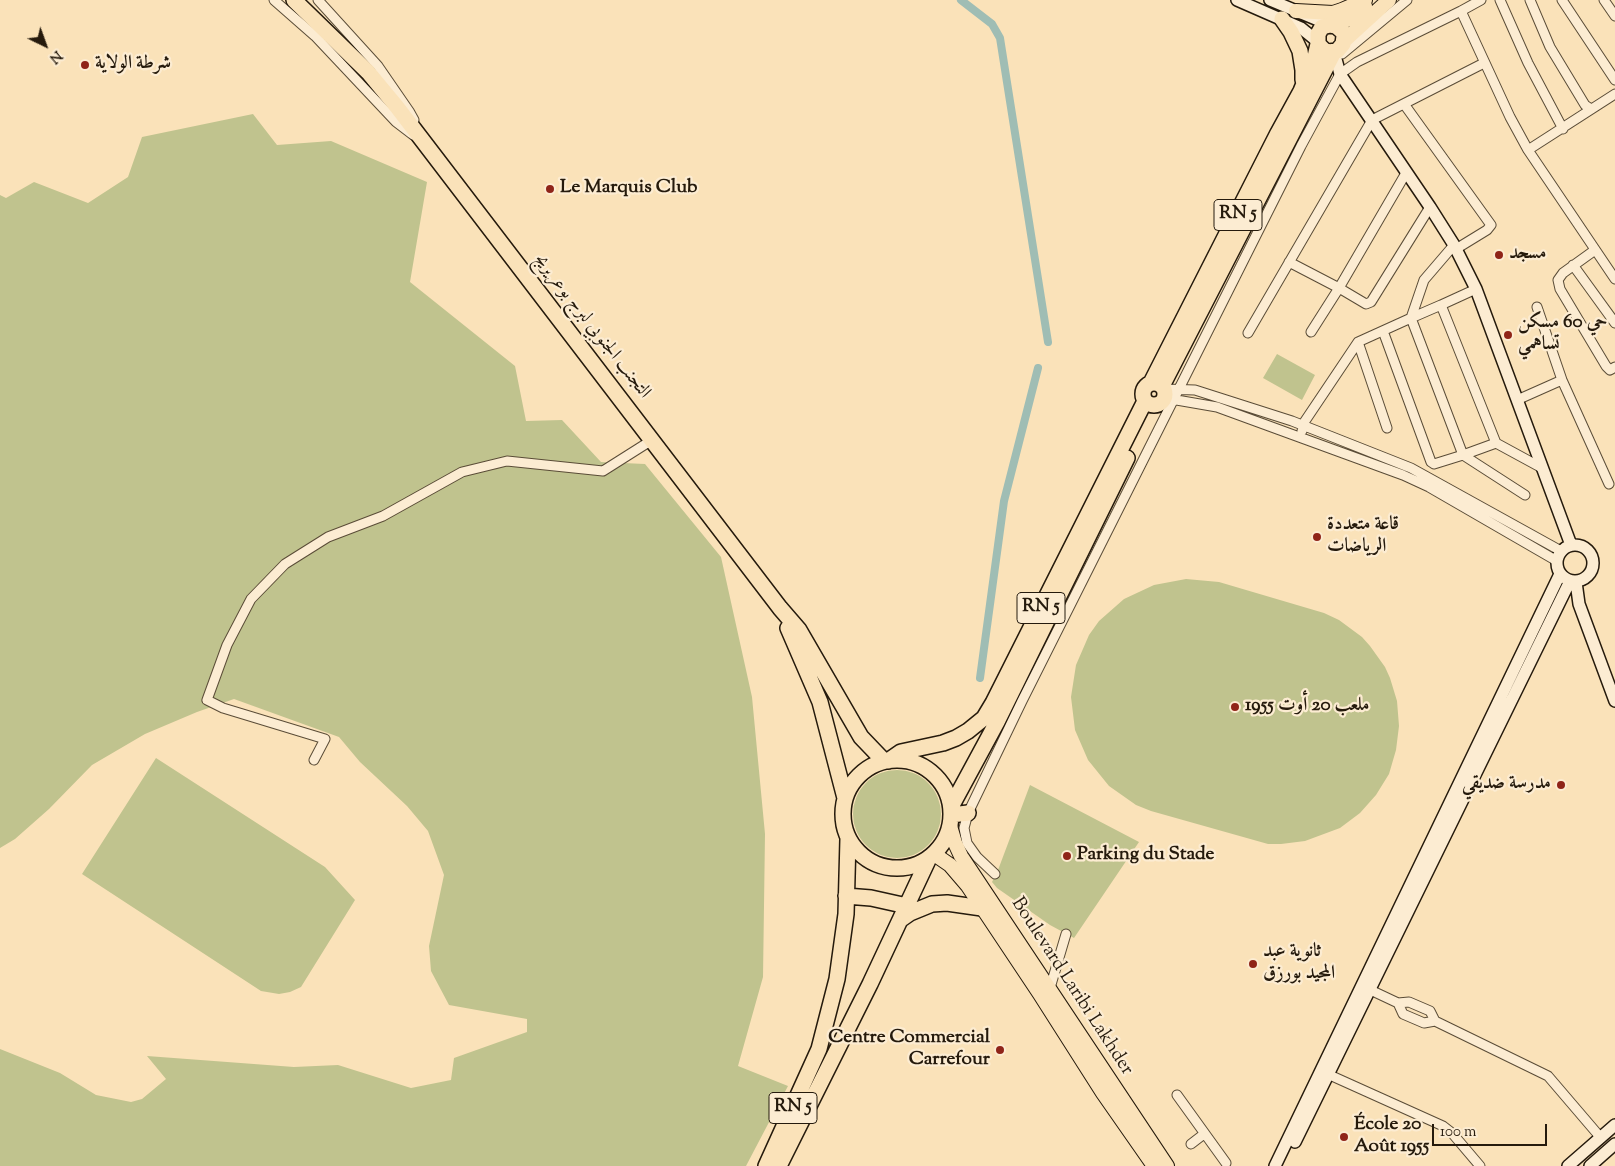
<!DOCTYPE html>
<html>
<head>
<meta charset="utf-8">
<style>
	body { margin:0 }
	#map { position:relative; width:1615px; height:1166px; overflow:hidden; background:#fae2b9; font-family:"Sorts Mill Goudy",serif }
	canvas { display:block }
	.north { position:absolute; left:20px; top:20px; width:50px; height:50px; -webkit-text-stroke:4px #fcecd2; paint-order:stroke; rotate:138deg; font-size:14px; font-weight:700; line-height:20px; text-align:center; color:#251a0c }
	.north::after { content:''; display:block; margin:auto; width:18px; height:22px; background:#251a0c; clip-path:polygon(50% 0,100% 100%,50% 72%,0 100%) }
	.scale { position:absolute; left:1432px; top:1124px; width:115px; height:22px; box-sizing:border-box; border:2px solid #251a0c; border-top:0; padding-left:6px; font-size:15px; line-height:18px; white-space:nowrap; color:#251a0c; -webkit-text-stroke:4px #fcecd2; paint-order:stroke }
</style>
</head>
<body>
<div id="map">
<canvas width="1615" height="1166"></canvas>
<div class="north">N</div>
<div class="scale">100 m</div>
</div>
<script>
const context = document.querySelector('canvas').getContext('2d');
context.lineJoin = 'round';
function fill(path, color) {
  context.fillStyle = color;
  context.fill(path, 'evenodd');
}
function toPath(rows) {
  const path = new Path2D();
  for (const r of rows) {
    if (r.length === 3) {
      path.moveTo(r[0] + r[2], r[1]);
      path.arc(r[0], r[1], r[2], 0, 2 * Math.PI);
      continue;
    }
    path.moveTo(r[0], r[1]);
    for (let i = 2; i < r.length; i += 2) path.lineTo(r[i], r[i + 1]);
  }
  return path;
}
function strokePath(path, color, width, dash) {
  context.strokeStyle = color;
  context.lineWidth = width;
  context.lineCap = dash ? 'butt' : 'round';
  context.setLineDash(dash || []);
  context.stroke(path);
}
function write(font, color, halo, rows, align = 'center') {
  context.font = font + ' "Sorts Mill Goudy",Amiri,serif';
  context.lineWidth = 4.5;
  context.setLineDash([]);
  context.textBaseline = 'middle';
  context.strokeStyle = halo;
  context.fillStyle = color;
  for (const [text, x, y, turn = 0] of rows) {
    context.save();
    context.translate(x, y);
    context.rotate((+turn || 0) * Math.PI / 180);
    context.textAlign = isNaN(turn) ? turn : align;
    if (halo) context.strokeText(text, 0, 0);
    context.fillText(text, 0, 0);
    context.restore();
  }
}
fill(toPath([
	[253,114,277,145,331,141,427,182,410,282,515,366,526,421,562,420,601,462,645,464,721,557,752,697,765,834,763,977,738,1066,788,1086,746,1166,0,1166,0,1049,60,1073,96,1095,131,1102,142,1099,166,1079,147,1056,294,1067,338,1065,411,1088,451,1080,454,1058,527,1032,527,1019,449,1005,431,971,429,946,444,875,428,831,407,806,360,762,339,737,234,699,197,712,145,734,92,765,49,809,15,839,0,848,0,195,6,198,34,182,88,203,128,177,142,137],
	[1277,354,1315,375,1302,400,1263,378],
	[1186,579,1219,582,1324,613,1339,620,1362,637,1370,646,1385,667,1390,678,1397,701,1399,726,1396,750,1389,774,1376,795,1360,813,1340,828,1305,841,1281,844,1268,844,1151,811,1136,805,1109,786,1088,760,1075,730,1071,697,1076,665,1089,635,1099,621,1124,599,1154,585],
	[156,758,325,867,355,900,301,987,290,992,279,994,261,991,82,874],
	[897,814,44],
	[1030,785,1139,842,1074,938,1050,925,997,888,992,882,998,870]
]), '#c0c38e');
strokePath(toPath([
	[961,0,992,24,1000,38,1048,342],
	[980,678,1004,501,1038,368]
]), '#9fbdb4', 8);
const street = toPath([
	[274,0,315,36,396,122,413,135],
	[318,0,378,66,409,111,414,120],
	[1500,0,1528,63,1563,129],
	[1530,0,1550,47,1585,105,1591,109],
	[1562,0,1615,80],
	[1604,0,1615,16],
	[1461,11,1481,0],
	[1342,54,1407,0],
	[1404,104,1491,225,1487,230,1456,249],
	[1528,150,1615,94],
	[1595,250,1563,273,1558,280,1560,289,1606,366,1610,370,1615,367],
	[1289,262,1339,288,1406,173],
	[1573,265,1615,323],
	[1441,305,1476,289],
	[1537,307,1562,380,1609,484],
	[1383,331,1431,462,1434,464,1463,455,1411,318,1441,305,1496,443,1463,455],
	[1311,332,1339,288,1366,304,1371,302,1430,207],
	[1248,333,1372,120,1484,63],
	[1358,342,1387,428],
	[1164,389,1195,390,1292,421,1411,468,1561,551],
	[1165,398,1217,407,1403,475,1429,487,1557,561],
	[1517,400,1562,380],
	[1302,431,1305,421,1358,342,1411,318,1424,280,1454,245],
	[1496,443,1542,468],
	[1463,455,1525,495],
	[314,760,325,739,223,708,207,700,227,645,251,599,285,564,328,537,383,516,462,472,507,461,603,471,652,440],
	[995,874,977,857,967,843,964,828,968,813,1022,701,1301,146,1340,74,1357,62,1461,11,1510,117,1528,150,1615,279],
	[1364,987,1398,1003,1409,1002,1430,1011,1435,1021,1548,1076,1601,1138],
	[1050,988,1066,934],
	[1398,1003,1403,1014,1424,1023,1435,1021],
	[1323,1072,1443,1126,1452,1133,1480,1166],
	[1177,1095,1226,1163],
	[1191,1144,1204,1134]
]);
const secondary = toPath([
	[1237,0,1301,28,1317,41],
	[1270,0,1330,25],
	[1334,52,1340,74,1430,207,1454,245,1476,289,1571,545],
	[1575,563,18],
	[1576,582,1579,604,1615,701],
	[1295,1142,1570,581],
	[1275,1166,1560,574],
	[1568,1166,1615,1125],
	[1590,1166,1615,1144]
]);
const primary = toPath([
	[1296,11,1333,13,1342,10,1365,0],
	[1336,26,1350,18,1365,6],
	[1344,41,1389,0],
	[950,826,955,843,961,856,1167,1166],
	[934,854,950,865,968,886,1040,994,1103,1093,1154,1166]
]);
const highway = toPath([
	[294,0,368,72,397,107,780,608,799,630,861,737,884,761],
	[1282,19,1291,32,1300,51,1303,70,1303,80],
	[1154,394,11],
	[1151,383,1278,133,1301,91,1315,57,1318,44,1318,34,1322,27,1330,25,1336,26,1343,32,1344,36,1343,44,1337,51,1328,52,1324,50,1318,44],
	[1162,386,1334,52],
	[788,628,820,702,845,798],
	[897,814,54],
	[888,761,901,752,943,743,956,738,968,731,984,718,993,703,1145,401],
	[951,807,997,722,1127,458],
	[951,815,968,813],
	[846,896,871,898,907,906],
	[900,920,910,913,932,904,947,903,982,908],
	[766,1166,819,1049,837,979,846,914,848,839],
	[779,1166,870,984,929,858]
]);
strokePath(street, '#5a4c37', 11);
strokePath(secondary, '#251a0c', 14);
strokePath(primary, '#251a0c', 16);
strokePath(highway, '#251a0c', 18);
strokePath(street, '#fcecd2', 9);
strokePath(secondary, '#fcecd2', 11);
strokePath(primary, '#fae2b9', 14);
strokePath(highway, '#fae2b9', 15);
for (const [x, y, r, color] of [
	[85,65,5,"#8f2418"],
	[550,189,5,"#8f2418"],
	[1499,255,5,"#8f2418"],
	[1508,335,5,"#8f2418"],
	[1317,537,5,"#8f2418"],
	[1235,707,5,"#8f2418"],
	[1561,785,5,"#8f2418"],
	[1067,856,5,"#8f2418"],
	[1253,964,5,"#8f2418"],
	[1000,1050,5,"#8f2418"],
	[1344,1137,5,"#8f2418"]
]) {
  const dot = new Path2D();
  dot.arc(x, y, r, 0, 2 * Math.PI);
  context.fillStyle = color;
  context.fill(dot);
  strokePath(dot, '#fcecd2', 2);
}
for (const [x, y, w] of [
	[1238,215,48],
	[1041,608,48],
	[793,1108,48]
]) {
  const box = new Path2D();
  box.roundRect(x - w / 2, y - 15.5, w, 31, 4);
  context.fillStyle = '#fcecd2';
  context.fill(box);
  strokePath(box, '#251a0c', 1);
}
write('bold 18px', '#251a0c', null, [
	["RN 5",1238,215],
	["RN 5",1041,608],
	["RN 5",793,1108]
]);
write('bold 19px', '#251a0c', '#fcecd2', [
	["شرطة الولاية",95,65],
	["Le Marquis Club",560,189],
	["مسجد",1509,255],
	["حي 60 مسكن",1518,324],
	["تساهمي",1518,346],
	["قاعة متعددة",1327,526],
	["الرياضات",1327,548],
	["ملعب 20 أوت 1955",1245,707],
	["مدرسة ضديقي",1551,785,"right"],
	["Parking du Stade",1077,856],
	["ثانوية عبد",1263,953],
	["المجيد بورزق",1263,975],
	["Centre Commercial",990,1039,"right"],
	["Carrefour",990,1061,"right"],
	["École 20",1354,1126],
	["Août 1955",1354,1148]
], 'left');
write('19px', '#251a0c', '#fcecd2', [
	["التجنب الجنوبي لبرج بوعريريج",591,327,52],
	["Boulevard Laribi Lakhder",1071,987,57]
]);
</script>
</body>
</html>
